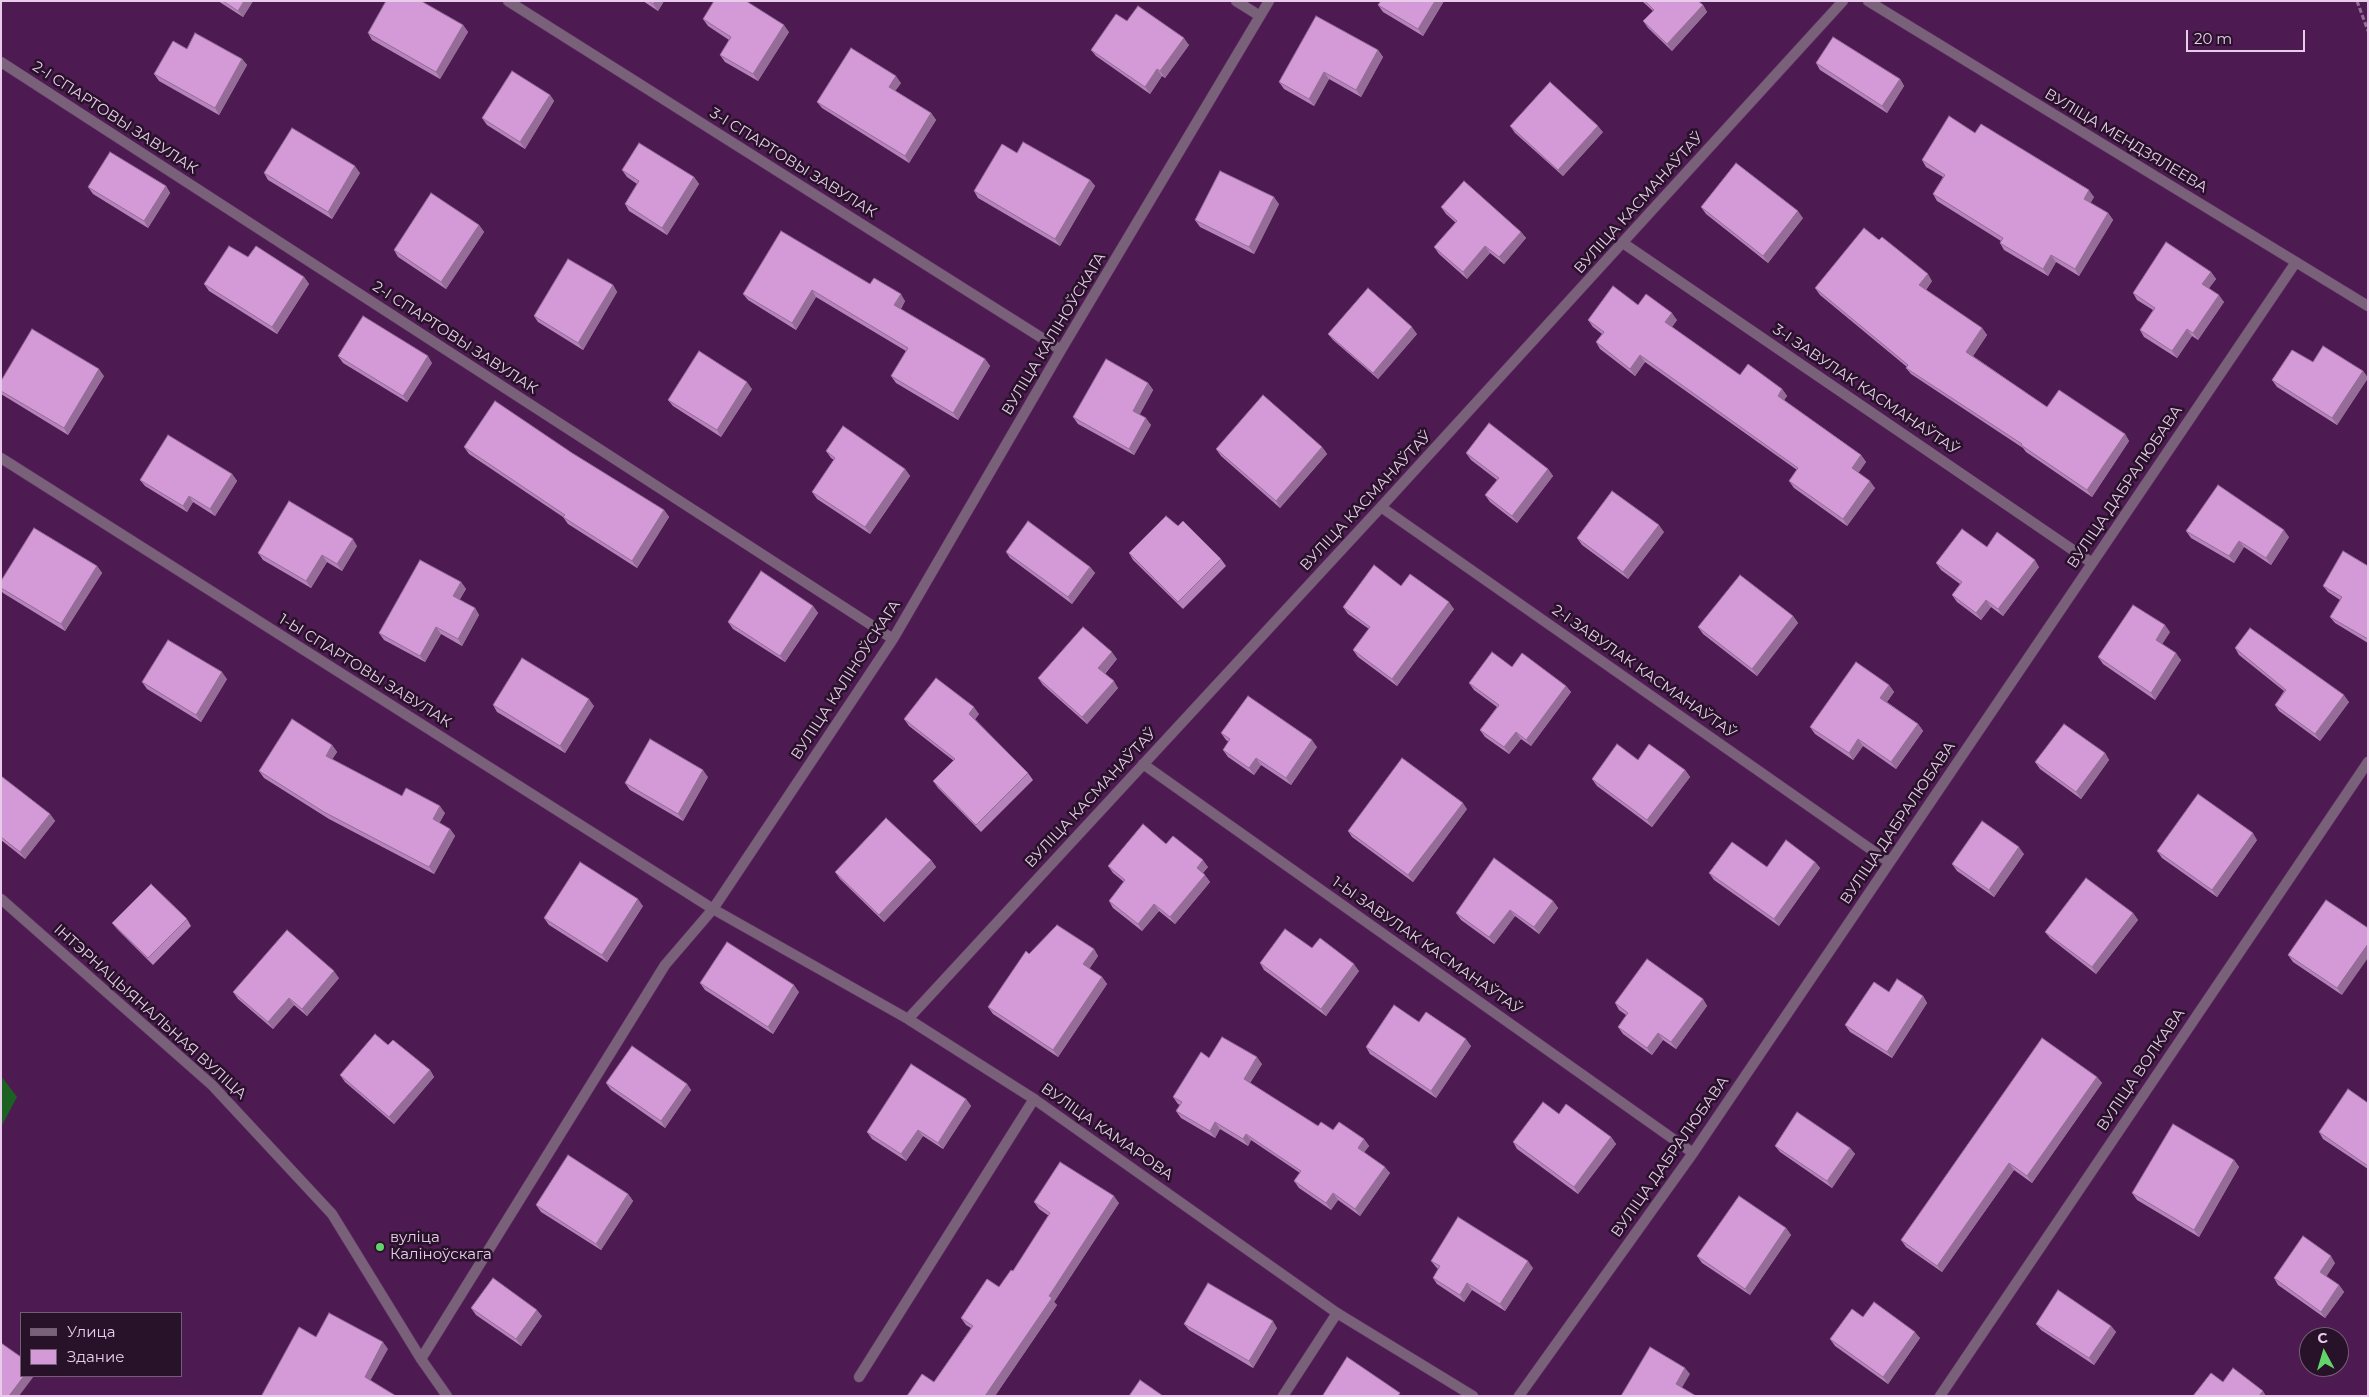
<!DOCTYPE html>
<html>
<head>
<meta charset="utf-8">
<style>
	body { margin:0 }
	#map { position:relative; width:2369px; height:1397px; overflow:hidden; background:#4d1b51; font-family:Montserrat,sans-serif }
	canvas { display:block }
	.frame { position:absolute; inset:0; border:2px solid #e9cceb; pointer-events:none }
	.legend { position:absolute; left:20px; top:1312px; width:162px; height:65px; box-sizing:border-box; background:#271229; border:1px solid #755c77; margin:0; padding:6px 9px; list-style:none; font-size:15px; color:#e9cceb }
	.legend li { display:flex; align-items:center; gap:10px; height:25px }
	.legend b { width:25px; border:1px solid #755c77 }
	.north { position:absolute; left:2299px; top:1327px; width:50px; height:50px; box-sizing:border-box; background:#271229; border:1px solid #755c77; border-radius:50%; rotate:354deg; font-size:14px; font-weight:700; line-height:20px; text-align:center; color:#e9cceb }
	.north::after { content:''; display:block; margin:auto; width:18px; height:22px; background:#63d469; clip-path:polygon(50% 0,100% 100%,50% 72%,0 100%) }
	.scale { position:absolute; left:2186px; top:30px; width:119px; height:22px; box-sizing:border-box; border:2px solid #e9cceb; border-top:0; padding-left:6px; font-size:15px; line-height:18px; white-space:nowrap; color:#e9cceb; -webkit-text-stroke:4px #271229; paint-order:stroke }
</style>
</head>
<body>
<div id="map">
<canvas width="2369" height="1397"></canvas>
<div class="frame"></div>
<ul class="legend">
<li><b style="height:6px;background:#79617a"></b>Улица</li>
<li><b style="height:14px;background:#d49ad8"></b>Здание</li>
</ul>
<div class="north">С</div>
<div class="scale">20 m</div>
</div>
<script>
const context = document.querySelector('canvas').getContext('2d');
context.lineJoin = 'round';
function fill(path, color) {
  context.fillStyle = color;
  context.fill(path, 'evenodd');
}
function toPath(rows) {
  const path = new Path2D();
  for (const r of rows) {
    path.moveTo(r[0], r[1]);
    for (let i = 2; i < r.length; i += 2) path.lineTo(r[i], r[i + 1]);
  }
  return path;
}
function strokePath(path, color, width, dash) {
  context.strokeStyle = color;
  context.lineWidth = width;
  context.lineCap = dash ? 'butt' : 'round';
  context.setLineDash(dash || []);
  context.stroke(path);
}
function write(font, color, halo, rows, align = 'center') {
  context.font = font + ' Montserrat,sans-serif';
  context.lineWidth = 5;
  context.setLineDash([]);
  context.textBaseline = 'middle';
  context.strokeStyle = halo;
  context.fillStyle = color;
  for (const [text, x, y, turn = 0] of rows) {
    context.save();
    context.translate(x, y);
    context.rotate((+turn || 0) * Math.PI / 180);
    context.textAlign = isNaN(turn) ? turn : align;
    if (halo) context.strokeText(text, 0, 0);
    context.fillText(text, 0, 0);
    context.restore();
  }
}
fill(toPath([
	[1,1076,17,1097,1,1127]
]), '#1b6121');
const service = toPath([
	[859,1377,1034,1099],
	[1283,1396,1337,1313]
]);
const minor = toPath([
	[508,1,1061,350],
	[1236,1,1260,16],
	[1868,1,2368,306],
	[1,62,893,639],
	[1623,243,2092,563],
	[1,458,713,909,908,1019,1034,1099,1337,1313,1473,1396],
	[1381,507,1889,862],
	[1143,764,1693,1153],
	[1,899,212,1085,332,1214,421,1359,447,1396],
	[908,1019,1381,507,1843,1],
	[421,1359,665,965,713,909,893,639,1061,350,1269,1],
	[1519,1396,1693,1153,2296,262],
	[1940,1396,2368,762]
]);
strokePath(service, '#693b6d', 11);
strokePath(minor, '#693b6d', 11);
strokePath(toPath([
	[2357,1,2368,31]
]), '#946c97', 3, [5, 2.5]);
strokePath(service, '#79617a', 10);
strokePath(minor, '#79617a', 10);
fill(toPath([
	[218,1,253,1,243,17],
	[643,1,664,1,658,11],
	[1381,1,1444,1,1423,36,1383,12,1378,5],
	[1642,1,1698,1,1703,5,1707,12,1672,51,1648,28,1643,21,1653,11],
	[703,19,789,32,758,81,725,62,720,55,729,40,708,26],
	[1127,21,1189,45,1165,78,1162,76,1150,94,1096,56,1091,50],
	[463,25,468,32,440,79,372,40,368,33],
	[187,49,242,59,247,65,219,115,159,81,154,74],
	[1378,50,1383,57,1361,97,1329,79,1314,106,1284,89,1279,82],
	[1816,63,1900,79,1904,86,1887,113,1820,70],
	[901,83,895,91,931,113,936,120,909,163,822,108,817,102],
	[550,95,554,101,525,149,487,125,482,118],
	[1510,126,1603,132,1563,176,1515,133],
	[1975,133,2094,197,2090,203,2108,213,2113,220,2079,276,2056,262,2048,276,2004,250,2000,243,2001,241,1937,201,1933,194,1943,177,1926,167,1922,160],
	[1017,153,1090,180,1095,186,1060,246,978,198,974,191],
	[622,170,694,177,699,184,667,235,629,211,625,204,637,184,627,177],
	[264,173,360,173,332,219,268,180],
	[166,186,170,193,148,228,93,194,88,187],
	[1279,204,1254,254,1200,227,1195,220],
	[1441,207,1521,232,1526,238,1504,264,1490,253,1467,279,1439,254,1434,247,1456,223,1446,214],
	[1701,207,1803,218,1768,263,1706,214],
	[479,225,484,232,446,289,398,257,394,250],
	[248,257,304,277,309,284,277,334,209,291,204,284],
	[2211,272,2216,279,2209,288,2224,302,2198,340,2192,336,2177,358,2144,337,2140,330,2153,310,2137,300,2133,293],
	[1932,281,1926,290,1982,328,1987,335,1973,356,2047,407,2125,434,2129,441,2092,497,2026,452,2023,448,1911,374,1906,368,1907,367,1820,295,1815,288],
	[870,284,905,301,901,309,985,359,990,366,958,420,896,383,891,376,906,351,816,297,796,330,748,300,743,294],
	[613,285,617,292,583,350,538,322,534,316],
	[1638,305,1677,320,1672,327,1740,375,1782,389,1787,396,1784,400,1861,455,1866,462,1858,473,1875,488,1847,526,1794,488,1789,481,1797,470,1645,362,1635,376,1600,349,1596,342,1602,334,1593,327,1588,320],
	[1328,334,1417,334,1378,379,1333,340],
	[338,356,432,363,407,402,343,363],
	[2313,362,2363,371,2368,378,2337,425,2277,387,2272,380],
	[104,376,68,435,1,394,1,381],
	[1148,383,1153,390,1139,415,1151,425,1134,455,1078,424,1073,417],
	[752,389,721,437,673,406,668,400],
	[464,447,572,453,664,510,669,517,637,568,568,524,563,517,469,454],
	[1322,447,1327,454,1280,508,1221,456,1216,449],
	[826,451,905,469,910,476,870,534,817,499,812,492,834,460,831,458],
	[1466,453,1548,469,1553,476,1517,523,1490,502,1485,495,1497,480,1471,460],
	[232,474,237,481,215,516,193,502,187,512,145,486,140,480],
	[1178,526,1221,559,1226,566,1183,609,1133,560,1129,553],
	[2186,531,2289,537,2271,565,2244,547,2234,563,2191,538],
	[1664,532,1628,579,1582,545,1577,538],
	[357,546,342,571,327,562,311,588,263,560,258,553],
	[1987,547,2039,567,2003,616,1991,607,1981,620,1957,602,1952,595,1960,584,1941,570,1936,563],
	[1006,552,1090,567,1095,573,1072,604,1010,558],
	[97,566,102,573,65,631,3,593,1,590,1,588],
	[2368,566,2368,643,2335,623,2330,617,2340,600,2328,592,2323,586],
	[461,582,466,589,459,600,475,608,479,615,462,646,441,634,425,662,384,640,379,633],
	[1401,586,1454,609,1397,686,1358,657,1353,650,1369,629,1348,614,1343,607],
	[813,606,818,613,785,662,733,629,728,622],
	[1793,616,1798,623,1757,676,1703,634,1698,627],
	[2170,632,2162,644,2181,660,2155,700,2103,664,2098,657],
	[2235,648,2349,702,2320,741,2279,711,2275,705,2284,691,2239,655],
	[1117,659,1105,674,1118,688,1087,724,1043,685,1038,678],
	[1512,667,1566,686,1571,692,1531,746,1521,739,1509,754,1485,737,1480,730,1497,707,1474,690,1469,683],
	[227,679,201,722,147,689,142,682],
	[1889,685,1894,692,1887,702,1918,724,1923,731,1896,769,1863,746,1853,760,1815,734,1810,727],
	[493,705,594,706,565,753,497,712],
	[979,714,975,719,1028,773,1033,780,981,832,938,788,933,781,954,761,909,726,904,719],
	[1221,733,1317,747,1291,785,1261,765,1254,775,1228,757,1223,750,1229,742,1226,740],
	[332,745,337,752,332,759,402,796,445,813,439,823,450,829,455,836,434,874,329,819,264,778,259,771],
	[2105,753,2109,760,2081,799,2040,769,2035,762],
	[1638,760,1685,770,1690,777,1652,827,1597,786,1592,779],
	[1,776,50,814,55,821,25,859,1,840],
	[708,777,683,821,630,790,625,783],
	[1467,809,1413,882,1352,837,1348,831],
	[2257,840,2217,897,2162,858,2157,851],
	[1166,844,1208,867,1203,873,1210,882,1175,924,1159,911,1142,931,1113,908,1109,901,1124,882,1113,873,1108,866],
	[2024,854,1994,897,1957,871,1952,864],
	[931,860,936,867,884,922,840,879,835,872],
	[1815,862,1820,868,1779,926,1714,880,1709,873],
	[2326,900,2342,995,2293,962,2288,955],
	[1553,901,1558,908,1539,934,1515,916,1494,944,1461,920,1456,913],
	[643,906,607,962,549,925,544,918],
	[2133,913,2138,920,2096,974,2050,938,2045,932],
	[187,919,191,926,153,965,117,929,112,923],
	[1312,948,1359,971,1326,1016,1264,970,1260,963],
	[1094,949,1098,956,1089,969,1102,977,1107,984,1058,1057,993,1014,988,1007,1029,954],
	[339,978,307,1016,294,1005,273,1029,238,999,233,992],
	[700,983,799,992,773,1034,705,990],
	[1889,992,1923,996,1927,1003,1892,1058,1850,1032,1845,1025],
	[1703,999,1707,1006,1676,1049,1663,1040,1652,1055,1623,1034,1618,1027,1626,1015,1619,1010,1615,1003],
	[1419,1022,1471,1046,1436,1098,1370,1054,1366,1047],
	[388,1045,430,1070,434,1077,394,1124,345,1082,340,1075],
	[1209,1058,1262,1064,1250,1083,1318,1126,1364,1139,1369,1146,1364,1152,1390,1173,1360,1216,1338,1200,1331,1210,1299,1188,1294,1181,1300,1173,1251,1140,1248,1146,1220,1129,1215,1138,1181,1118,1176,1111,1180,1105,1178,1104,1173,1097],
	[2097,1077,2102,1083,2032,1183,2014,1170,1942,1272,1906,1247,1901,1240],
	[606,1083,687,1084,691,1090,665,1128,611,1090],
	[966,1099,971,1106,943,1149,923,1136,906,1161,872,1139,867,1132],
	[2368,1103,2368,1169,2323,1139,2319,1132],
	[1559,1114,1611,1137,1616,1144,1578,1194,1517,1149,1513,1142],
	[1775,1146,1850,1148,1855,1154,1832,1188,1780,1152],
	[2234,1160,2239,1167,2199,1237,2137,1200,2132,1193],
	[628,1194,633,1201,601,1250,541,1212,536,1205],
	[1034,1202,1119,1203,1054,1302,1057,1305,995,1396,907,1396,934,1382,971,1328,966,1325,961,1318,999,1287,1013,1271,1049,1216,1039,1209],
	[1786,1228,1791,1235,1750,1295,1702,1263,1697,1256],
	[1431,1261,1533,1268,1505,1311,1472,1290,1464,1302,1437,1284,1433,1278,1438,1269,1436,1267],
	[2335,1263,2326,1276,2339,1285,2344,1292,2325,1318,2278,1285,2274,1278],
	[471,1308,542,1316,521,1346,476,1315],
	[1863,1317,1920,1338,1888,1384,1835,1346,1830,1339],
	[1184,1324,1277,1328,1253,1368,1189,1330],
	[2036,1324,2111,1326,2116,1332,2094,1365,2041,1330]
]), '#b684ba');
fill(toPath([
	[244,1,253,1,243,17,238,11],
	[655,1,664,1,658,11,653,4],
	[1435,1,1444,1,1423,36,1418,29],
	[1703,5,1707,12,1672,51,1667,44],
	[463,25,468,32,440,79,436,72],
	[784,25,789,32,758,81,753,74],
	[1184,38,1189,45,1165,78,1160,71],
	[1378,50,1383,57,1361,97,1356,90],
	[242,59,247,65,219,115,215,108],
	[1157,69,1162,76,1150,94,1145,87],
	[1324,72,1329,79,1314,106,1309,99],
	[896,76,901,83,893,94,889,87],
	[1900,79,1904,86,1887,113,1882,106],
	[550,95,554,101,525,149,520,142],
	[931,113,936,120,909,163,905,156],
	[1598,126,1603,132,1563,176,1558,170],
	[355,166,360,173,332,219,328,212],
	[694,177,699,184,667,235,662,228],
	[1090,180,1095,186,1060,246,1055,239],
	[166,186,170,193,148,228,144,221],
	[2089,190,2094,197,2089,206,2084,199],
	[1274,197,1279,204,1254,254,1249,247],
	[1798,211,1803,218,1768,263,1763,256],
	[2108,213,2113,220,2079,276,2075,269],
	[479,225,484,232,446,289,441,282],
	[1521,232,1526,238,1504,264,1499,257],
	[1485,246,1490,253,1467,279,1463,272],
	[2051,255,2056,262,2048,276,2043,269],
	[2211,272,2216,279,2207,291,2202,284],
	[1928,274,1932,281,1924,292,1919,285],
	[304,277,309,284,277,334,272,327],
	[613,285,617,292,583,350,578,343],
	[812,290,816,297,796,330,792,323],
	[901,294,905,301,899,312,894,305],
	[2219,295,2224,302,2198,340,2193,333],
	[1672,313,1677,320,1670,329,1665,322],
	[1412,327,1417,334,1378,379,1373,373],
	[1982,328,1987,335,1971,359,1966,352],
	[2187,329,2192,336,2177,358,2172,351],
	[1640,355,1645,362,1635,376,1630,369],
	[428,356,432,363,407,402,403,396],
	[985,359,990,366,958,420,953,413],
	[99,369,104,376,68,435,64,428],
	[2363,371,2368,378,2337,425,2332,418],
	[747,382,752,389,721,437,717,430],
	[1148,383,1153,390,1138,418,1133,411],
	[1782,389,1787,396,1782,403,1778,396],
	[1146,418,1151,425,1134,455,1129,449],
	[2125,434,2129,441,2092,497,2087,490],
	[1322,447,1327,454,1280,508,1276,501],
	[1861,455,1866,462,1857,475,1852,468],
	[905,469,910,476,870,534,865,527],
	[1548,469,1553,476,1517,523,1512,516],
	[232,474,237,481,215,516,210,509],
	[1870,481,1875,488,1847,526,1843,519],
	[189,496,193,502,187,512,183,506],
	[664,510,669,517,637,568,632,561],
	[1659,525,1664,532,1628,579,1623,572],
	[2284,530,2289,537,2271,565,2266,558],
	[353,539,357,546,342,571,337,564],
	[2239,541,2244,547,2234,563,2229,556],
	[322,555,327,562,311,588,306,581],
	[2035,560,2039,567,2003,616,1998,609],
	[97,566,102,573,65,631,61,624],
	[1090,567,1095,573,1072,604,1068,597],
	[461,582,466,589,458,603,453,596],
	[1986,600,1991,607,1981,620,1976,613],
	[1449,602,1454,609,1397,686,1392,679],
	[813,606,818,613,785,662,780,656],
	[475,608,479,615,462,646,458,639],
	[1793,616,1798,623,1757,676,1752,669],
	[2165,625,2170,632,2161,646,2156,640],
	[436,627,441,634,425,662,420,656],
	[1112,652,1117,659,1103,675,1098,668],
	[2176,653,2181,660,2155,700,2151,693],
	[222,672,227,679,201,722,196,715],
	[1114,681,1118,688,1087,724,1082,717],
	[1889,685,1894,692,1885,704,1880,698],
	[1566,686,1571,692,1531,746,1526,740],
	[2344,695,2349,702,2320,741,2315,734],
	[589,699,594,706,565,753,560,746],
	[974,707,979,714,974,721,969,714],
	[1918,724,1923,731,1896,769,1891,762],
	[1516,732,1521,739,1509,754,1504,747],
	[1858,739,1863,746,1853,760,1849,753],
	[1312,740,1317,747,1291,785,1286,778],
	[332,745,337,752,330,763,326,756],
	[2105,753,2109,760,2081,799,2076,792],
	[1256,758,1261,765,1254,775,1249,768],
	[703,770,708,777,683,821,678,814],
	[1685,770,1690,777,1652,827,1647,820],
	[1463,803,1467,809,1413,882,1408,875],
	[440,806,445,813,438,826,433,819],
	[50,814,55,821,25,859,20,852],
	[450,829,455,836,434,874,429,867],
	[2253,833,2257,840,2217,897,2212,890],
	[2019,847,2024,854,1994,897,1989,890],
	[931,860,936,867,884,922,879,915],
	[1203,860,1208,867,1201,874,1197,868],
	[1815,862,1820,868,1779,926,1774,919],
	[1205,875,1210,882,1175,924,1170,917],
	[638,899,643,906,607,962,602,955],
	[1553,901,1558,908,1539,934,1534,927],
	[1154,904,1159,911,1142,931,1138,924],
	[1510,910,1515,916,1494,944,1489,937],
	[2133,913,2138,920,2096,974,2092,967],
	[2368,944,2368,958,2342,995,2337,988],
	[1094,949,1098,956,1088,971,1083,964],
	[1354,964,1359,971,1326,1016,1321,1009],
	[334,971,339,978,307,1016,302,1009],
	[1102,977,1107,984,1058,1057,1053,1050],
	[794,985,799,992,773,1034,768,1027],
	[1923,996,1927,1003,1892,1058,1887,1052],
	[289,998,294,1005,273,1029,268,1022],
	[1703,999,1707,1006,1676,1049,1671,1042],
	[1658,1033,1663,1040,1652,1055,1647,1048],
	[1466,1039,1471,1046,1436,1098,1431,1091],
	[1257,1057,1262,1064,1248,1086,1244,1079],
	[430,1070,434,1077,394,1124,389,1117],
	[2097,1077,2102,1083,2032,1183,2027,1176],
	[687,1084,691,1090,665,1128,661,1121],
	[966,1099,971,1106,943,1149,938,1143],
	[1215,1122,1220,1129,1215,1138,1210,1131],
	[918,1130,923,1136,906,1161,901,1154],
	[1246,1134,1251,1140,1248,1146,1243,1139],
	[1611,1137,1616,1144,1578,1194,1574,1187],
	[1364,1139,1369,1146,1363,1154,1358,1148],
	[1850,1148,1855,1154,1832,1188,1827,1181],
	[2234,1160,2239,1167,2199,1237,2194,1230],
	[2009,1163,2014,1170,1942,1272,1937,1266],
	[1385,1167,1390,1173,1360,1216,1355,1209],
	[1333,1193,1338,1200,1331,1210,1326,1203],
	[628,1194,633,1201,601,1250,596,1244],
	[1114,1196,1119,1203,1054,1302,1057,1305,995,1396,985,1396,1049,1296],
	[1786,1228,1791,1235,1750,1295,1745,1289],
	[2331,1256,2335,1263,2325,1279,2320,1272],
	[1528,1261,1533,1268,1505,1311,1500,1304],
	[1467,1283,1472,1290,1464,1302,1460,1295],
	[2339,1285,2344,1292,2325,1318,2321,1312],
	[537,1310,542,1316,521,1346,516,1339],
	[1273,1321,1277,1328,1253,1368,1249,1361],
	[2111,1326,2116,1332,2094,1365,2089,1358],
	[1915,1332,1920,1338,1888,1384,1883,1377],
	[383,1342,388,1349,369,1383,365,1377],
	[1685,1368,1690,1374,1680,1391,1676,1384],
	[24,1376,34,1376,19,1396,9,1396],
	[2263,1391,2266,1396,2259,1396]
]), '#946c97');
const building = toPath([
	[223,1,244,1,238,11,223,1],
	[386,1,421,1,463,25,436,72,368,33,386,1],
	[649,1,655,1,653,4,649,1],
	[714,1,746,1,784,25,753,74,720,55,731,37,703,19,714,1],
	[1381,1,1435,1,1418,29,1378,5,1381,1],
	[1645,1,1698,1,1703,5,1667,44,1643,21,1654,10,1645,1],
	[1138,6,1184,38,1160,71,1157,69,1145,87,1091,50,1116,14,1127,21,1138,6],
	[1316,16,1378,50,1356,90,1324,72,1309,99,1279,82,1316,16],
	[195,33,242,59,215,108,154,74,173,41,187,49,195,33],
	[1833,37,1900,79,1882,106,1816,63,1833,37],
	[851,48,896,76,889,87,931,113,905,156,817,102,851,48],
	[512,71,550,95,520,142,482,118,512,71],
	[1550,82,1598,126,1558,170,1510,126,1550,82],
	[1949,116,1975,133,1981,124,2089,190,2084,199,2108,213,2075,269,2051,255,2043,269,2000,243,2003,238,1933,194,1945,175,1922,160,1949,116],
	[292,128,355,166,328,212,264,173,292,128],
	[1023,142,1090,180,1055,239,974,191,1002,144,1017,153,1023,142],
	[639,143,694,177,662,228,625,204,639,181,622,170,639,143],
	[110,152,166,186,144,221,88,187,110,152],
	[1736,163,1798,211,1763,256,1701,207,1736,163],
	[1220,171,1274,197,1249,247,1195,220,1220,171],
	[1464,181,1521,232,1499,257,1485,246,1463,272,1434,247,1457,221,1441,207,1464,181],
	[431,193,479,225,441,282,394,250,431,193],
	[1864,228,1879,240,1882,237,1928,274,1919,285,1982,328,1966,352,2047,407,2059,390,2125,434,2087,490,2021,445,2022,444,1906,368,1908,365,1815,288,1864,228],
	[781,231,870,284,874,278,901,294,894,305,985,359,953,413,891,376,908,348,812,290,792,323,743,294,781,231],
	[2166,242,2211,272,2202,284,2219,295,2193,333,2187,329,2172,351,2140,330,2155,308,2133,293,2166,242],
	[229,246,248,257,256,246,304,277,272,327,204,284,229,246],
	[568,259,613,285,578,343,534,316,568,259],
	[1613,286,1638,305,1646,294,1672,313,1665,322,1740,375,1748,364,1782,389,1778,396,1861,455,1852,468,1870,481,1843,519,1789,481,1798,468,1640,355,1630,369,1596,342,1604,332,1588,320,1613,286],
	[1368,288,1412,327,1373,373,1328,334,1368,288],
	[363,316,428,356,403,396,338,356,363,316],
	[32,329,99,369,64,428,1,391,1,381,32,329],
	[2323,346,2363,371,2332,418,2272,380,2292,350,2313,362,2323,346],
	[699,351,747,382,717,430,668,400,699,351],
	[1106,359,1148,383,1133,411,1146,418,1129,449,1073,417,1106,359],
	[1263,395,1322,447,1276,501,1216,449,1263,395],
	[495,401,572,453,664,510,632,561,563,517,565,515,464,447,495,401],
	[1489,423,1548,469,1512,516,1485,495,1499,478,1466,453,1489,423],
	[843,426,905,469,865,527,812,492,835,458,826,451,843,426],
	[168,435,232,474,210,509,189,496,183,506,140,480,168,435],
	[2218,485,2284,530,2266,558,2239,541,2229,556,2186,531,2218,485],
	[1612,491,1659,525,1623,572,1577,538,1612,491],
	[289,501,353,539,337,564,322,555,306,581,258,553,289,501],
	[1166,516,1178,526,1183,521,1221,559,1178,602,1129,553,1166,516],
	[1028,521,1090,567,1068,597,1006,552,1028,521],
	[34,528,97,566,61,624,1,588,1,581,34,528],
	[1962,529,1987,547,1997,532,2035,560,1998,609,1986,600,1976,613,1952,595,1962,582,1936,563,1962,529],
	[2343,551,2368,566,2368,639,2330,617,2342,597,2323,586,2343,551],
	[420,560,461,582,453,596,475,608,458,639,436,627,420,656,379,633,420,560],
	[1374,565,1401,586,1410,574,1449,602,1392,679,1353,650,1370,627,1343,607,1374,565],
	[761,571,813,606,780,656,728,622,761,571],
	[1740,575,1793,616,1752,669,1698,627,1740,575],
	[2133,605,2165,625,2156,640,2176,653,2151,693,2098,657,2133,605],
	[1083,627,1112,652,1098,668,1114,681,1082,717,1038,678,1083,627],
	[2250,628,2344,695,2315,734,2275,705,2286,690,2235,648,2250,628],
	[168,640,222,672,196,715,142,682,168,640],
	[1492,652,1512,667,1522,653,1566,686,1526,740,1516,732,1504,747,1480,730,1499,705,1469,683,1492,652],
	[522,658,589,699,560,746,493,705,522,658],
	[1856,662,1889,685,1880,698,1918,724,1891,762,1858,739,1849,753,1810,727,1856,662],
	[936,678,974,707,969,714,1028,773,976,825,933,781,955,759,904,719,936,678],
	[1248,696,1312,740,1286,778,1256,758,1249,768,1223,750,1230,739,1221,733,1248,696],
	[292,719,332,745,326,756,402,796,406,788,440,806,433,819,450,829,429,867,324,812,259,771,292,719],
	[2064,724,2105,753,2076,792,2035,762,2064,724],
	[650,739,703,770,678,814,625,783,650,739],
	[1617,744,1638,760,1649,744,1685,770,1647,820,1592,779,1617,744],
	[1402,758,1463,803,1408,875,1348,831,1402,758],
	[1,776,50,814,20,852,1,837,1,776],
	[2198,794,2253,833,2212,890,2157,851,2198,794],
	[886,818,931,860,879,915,835,872,886,818],
	[1982,821,2019,847,1989,890,1952,864,1982,821],
	[1143,824,1166,844,1173,836,1203,860,1197,868,1205,875,1170,917,1154,904,1138,924,1109,901,1125,880,1108,866,1143,824],
	[1786,840,1815,862,1774,919,1709,873,1732,842,1767,867,1786,840],
	[1494,858,1553,901,1534,927,1510,910,1489,937,1456,913,1494,858],
	[580,862,638,899,602,955,544,918,580,862],
	[2086,878,2133,913,2092,967,2045,932,2086,878],
	[151,884,187,919,148,958,112,923,151,884],
	[2326,900,2368,928,2368,944,2337,988,2288,955,2326,900],
	[1057,925,1094,949,1083,964,1102,977,1053,1050,988,1007,1026,951,1029,954,1057,925],
	[1285,929,1312,948,1320,938,1354,964,1321,1009,1260,963,1285,929],
	[287,930,334,971,302,1009,289,998,268,1022,233,992,287,930],
	[727,942,794,985,768,1027,700,983,727,942],
	[1647,959,1703,999,1671,1042,1658,1033,1647,1048,1618,1027,1628,1013,1615,1003,1647,959],
	[1897,979,1923,996,1887,1052,1845,1025,1874,982,1889,992,1897,979],
	[1394,1005,1419,1022,1426,1012,1466,1039,1431,1091,1366,1047,1394,1005],
	[375,1034,388,1045,393,1040,430,1070,389,1117,340,1075,375,1034],
	[1222,1037,1257,1057,1244,1079,1318,1126,1321,1122,1333,1130,1339,1122,1364,1139,1358,1148,1385,1167,1355,1209,1333,1193,1326,1203,1294,1181,1301,1171,1246,1134,1243,1139,1215,1122,1210,1131,1176,1111,1182,1102,1173,1097,1201,1052,1209,1058,1222,1037],
	[2042,1038,2097,1077,2027,1176,2009,1163,1937,1266,1901,1240,2042,1038],
	[632,1046,687,1084,661,1121,606,1083,632,1046],
	[911,1064,966,1099,938,1143,918,1130,901,1154,867,1132,911,1064],
	[2348,1089,2368,1103,2368,1166,2319,1132,2348,1089],
	[1543,1102,1559,1114,1566,1104,1611,1137,1574,1187,1513,1142,1543,1102],
	[1797,1112,1850,1148,1827,1181,1775,1146,1797,1112],
	[2173,1124,2234,1160,2194,1230,2132,1193,2173,1124],
	[568,1155,628,1194,596,1244,536,1205,568,1155],
	[1060,1162,1114,1196,1049,1296,1052,1298,985,1396,907,1396,922,1374,934,1382,973,1326,961,1318,987,1279,999,1287,1011,1270,1013,1271,1050,1213,1034,1202,1060,1162],
	[1739,1196,1786,1228,1745,1289,1697,1256,1739,1196],
	[1458,1217,1528,1261,1500,1304,1467,1283,1460,1295,1433,1278,1440,1266,1431,1261,1458,1217],
	[2303,1236,2331,1256,2320,1272,2339,1285,2321,1312,2274,1278,2303,1236],
	[493,1278,537,1310,516,1339,471,1308,493,1278],
	[1208,1283,1273,1321,1249,1361,1184,1324,1208,1283],
	[2058,1290,2111,1326,2089,1358,2036,1324,2058,1290],
	[1874,1302,1915,1332,1883,1377,1830,1339,1852,1309,1863,1317,1874,1302],
	[329,1313,383,1342,365,1377,396,1396,264,1396,262,1395,299,1327,316,1337,329,1313],
	[1,1343,21,1357,21,1376,24,1376,9,1396,1,1396,1,1343],
	[1650,1347,1685,1368,1676,1384,1696,1396,1621,1396,1650,1347],
	[1347,1357,1400,1393,1398,1396,1324,1396,1323,1395,1347,1357],
	[2233,1368,2263,1391,2259,1396,2193,1396,2211,1373,2223,1382,2233,1368],
	[1140,1380,1163,1396,1129,1396,1140,1380]
]);
fill(building, '#d49ad8');
strokePath(building, '#946c97', 1);
for (const [x, y, r, color] of [
	[380,1247,5,"#63d469"]
]) {
  const dot = new Path2D();
  dot.arc(x, y, r, 0, 2 * Math.PI);
  context.fillStyle = color;
  context.fill(dot);
  strokePath(dot, '#271229', 2);
}
write('15px', '#e9cceb', '#271229', [
	["2-І СПАРТОВЫ ЗАВУЛАК",115,118,33],
	["ВУЛІЦА МЕНДЗЯЛЕЕВА",2126,141,31],
	["3-І СПАРТОВЫ ЗАВУЛАК",793,163,32],
	["ВУЛІЦА КАСМАНАЎТАЎ",1639,203,-48],
	["ВУЛІЦА КАЛІНОЎСКАГА",1054,334,-59],
	["2-І СПАРТОВЫ ЗАВУЛАК",455,338,33],
	["3-І ЗАВУЛАК КАСМАНАЎТАЎ",1866,390,34],
	["ВУЛІЦА ДАБРАЛЮБАВА",2125,487,-56],
	["ВУЛІЦА КАСМАНАЎТАЎ",1366,501,-47],
	["1-Ы СПАРТОВЫ ЗАВУЛАК",365,671,32],
	["2-І ЗАВУЛАК КАСМАНАЎТАЎ",1644,672,35],
	["ВУЛІЦА КАЛІНОЎСКАГА",846,680,-57],
	["ВУЛІЦА КАСМАНАЎТАЎ",1091,798,-47],
	["ВУЛІЦА ДАБРАЛЮБАВА",1898,823,-56],
	["1-Ы ЗАВУЛАК КАСМАНАЎТАЎ",1427,946,35],
	["ІНТЭРНАЦЫЯНАЛЬНАЯ ВУЛІЦА",150,1012,42],
	["ВУЛІЦА ВОЛКАВА",2141,1070,-56],
	["ВУЛІЦА КАМАРОВА",1107,1132,35],
	["ВУЛІЦА ДАБРАЛЮБАВА",1670,1157,-55]
]);
write('15px', '#e9cceb', '#271229', [
	["вуліца",390,1238],
	["Каліноўскага",390,1255]
], 'left');
</script>
</body>
</html>
